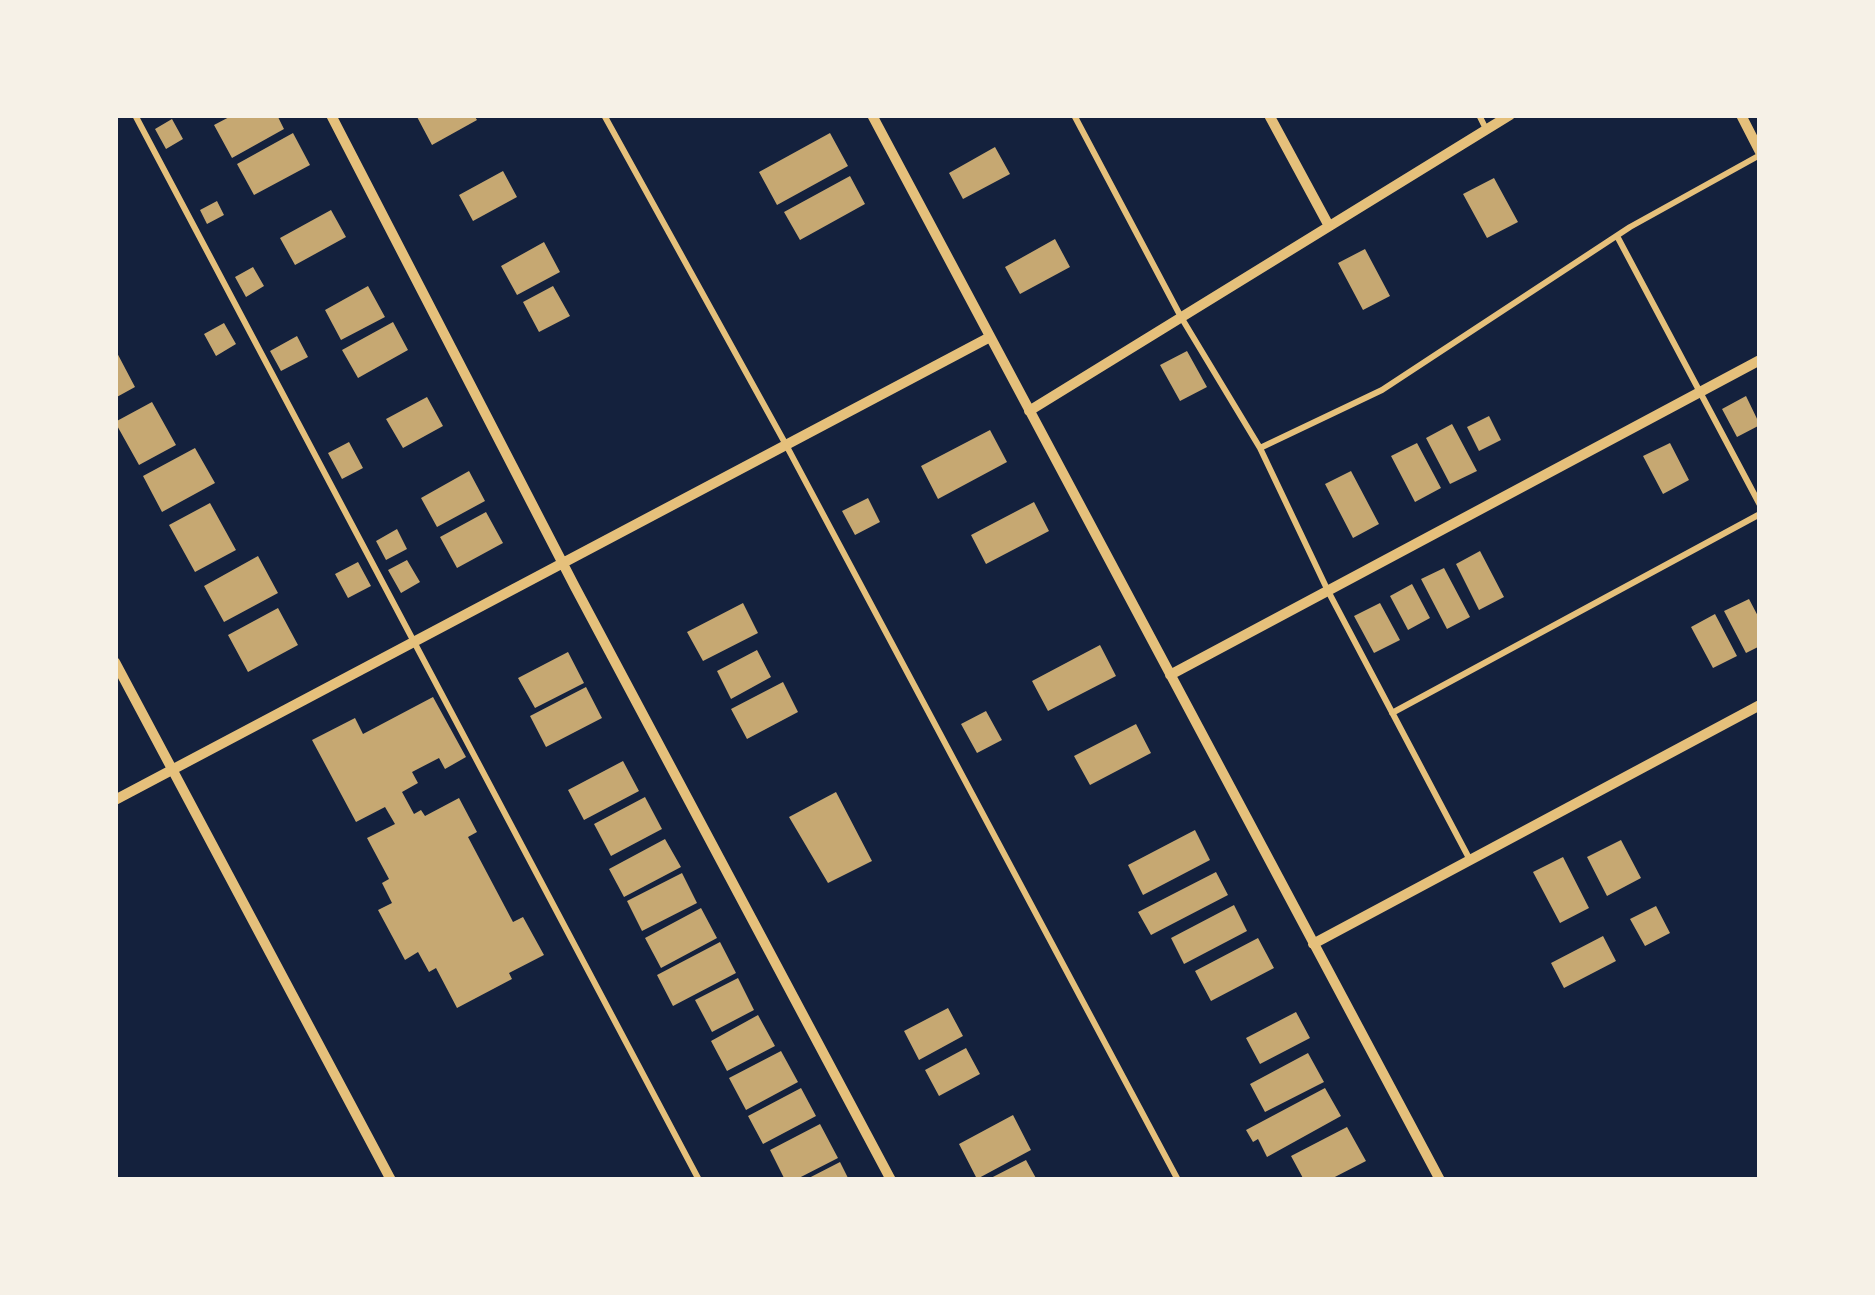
<!DOCTYPE html>
<html>
<head>
<meta charset="utf-8">
<style>
	body { margin:0 }
	#map { position:relative; width:1875px; height:1295px; overflow:hidden; background:#14213d; font-family:Manrope,sans-serif }
	canvas { display:block }
	.frame { position:absolute; inset:0; border:118px solid #f6f1e7; pointer-events:none }
</style>
</head>
<body>
<div id="map">
<canvas width="1875" height="1295"></canvas>
<div class="frame"></div>
</div>
<script>
const context = document.querySelector('canvas').getContext('2d');
context.lineJoin = 'round';
function fill(path, color) {
  context.fillStyle = color;
  context.fill(path, 'evenodd');
}
function toPath(rows) {
  const path = new Path2D();
  for (const r of rows) {
    path.moveTo(r[0], r[1]);
    for (let i = 2; i < r.length; i += 2) path.lineTo(r[i], r[i + 1]);
  }
  return path;
}
function strokePath(path, color, width, dash) {
  context.strokeStyle = color;
  context.lineWidth = width;
  context.lineCap = dash ? 'butt' : 'round';
  context.setLineDash(dash || []);
  context.stroke(path);
}
fill(toPath([
	[233,115,277,115,284,129,232,158,214,125],
	[416,115,474,115,477,120,432,145],
	[172,119,183,139,166,149,155,129],
	[293,133,310,165,254,195,237,164],
	[830,133,848,166,777,205,759,172],
	[995,147,1010,174,963,199,949,173],
	[503,171,517,197,473,221,459,195],
	[850,176,865,204,800,240,784,212],
	[1494,178,1518,222,1487,238,1463,194],
	[217,201,224,215,207,224,200,210],
	[331,210,346,237,295,265,280,238],
	[1055,239,1070,267,1020,294,1005,267],
	[544,242,560,272,517,295,501,266],
	[1365,249,1390,296,1363,310,1338,263],
	[253,267,264,286,246,297,235,277],
	[368,286,385,317,341,340,325,310],
	[553,286,570,316,539,332,523,302],
	[393,322,408,350,358,378,342,350],
	[224,323,236,344,216,356,204,334],
	[297,336,308,357,281,371,270,351],
	[115,349,135,387,115,398],
	[1187,351,1207,387,1180,401,1160,365],
	[1746,396,1760,425,1737,437,1722,409],
	[427,397,443,426,403,448,386,419],
	[152,402,176,445,139,465,115,422],
	[1489,416,1501,440,1479,451,1467,427],
	[1452,424,1477,471,1450,484,1426,438],
	[990,430,1007,462,938,499,921,466],
	[349,442,363,468,342,479,328,453],
	[1417,443,1441,488,1415,502,1391,456],
	[1670,443,1689,480,1663,494,1643,456],
	[195,448,215,483,162,512,143,476],
	[469,471,485,501,437,527,421,498],
	[1351,471,1379,524,1353,538,1325,484],
	[868,498,880,522,855,535,842,511],
	[1034,502,1049,531,986,564,971,535],
	[210,503,236,550,195,572,169,525],
	[486,512,503,543,457,568,440,537],
	[397,529,407,549,386,560,376,541],
	[1480,551,1504,597,1479,610,1456,564],
	[258,556,278,593,224,622,204,586],
	[407,560,420,582,401,593,388,570],
	[358,562,371,586,348,598,335,574],
	[1444,568,1470,617,1447,629,1421,579],
	[1412,584,1430,618,1408,630,1390,596],
	[1749,599,1760,620,1760,646,1746,653,1724,611],
	[743,603,758,633,703,661,687,632],
	[1380,603,1400,640,1374,653,1354,616],
	[278,608,298,645,248,672,228,635],
	[1715,614,1737,656,1713,668,1691,627],
	[1100,645,1116,676,1048,711,1032,681],
	[757,650,771,677,731,699,717,671],
	[568,652,584,683,535,708,518,678],
	[783,682,798,712,747,739,731,709],
	[586,687,602,718,546,747,530,716],
	[433,697,466,757,445,769,439,758,412,772,418,783,402,792,414,814,421,810,425,816,459,798,477,832,468,837,513,922,523,917,544,955,509,973,512,979,457,1008,436,968,429,972,418,952,405,960,378,910,392,903,382,883,389,879,367,838,395,824,385,807,356,822,312,740,355,718,363,734],
	[986,711,1002,740,977,753,961,724],
	[1136,724,1151,753,1090,785,1074,756],
	[623,761,639,791,584,820,568,790],
	[836,792,872,861,828,883,789,817],
	[645,797,662,829,611,856,594,824],
	[1195,830,1210,860,1143,895,1128,865],
	[665,839,681,867,624,897,609,869],
	[1621,840,1641,878,1607,896,1587,857],
	[1563,857,1589,908,1560,923,1533,872],
	[1216,872,1228,895,1151,935,1138,912],
	[682,873,697,903,642,931,627,901],
	[1234,905,1247,931,1184,964,1171,938],
	[1656,906,1670,933,1645,946,1630,919],
	[701,908,717,938,661,968,645,938],
	[1603,936,1616,961,1564,988,1551,963],
	[1258,938,1274,968,1211,1001,1195,971],
	[720,942,736,973,673,1006,657,975],
	[738,978,754,1010,712,1032,695,1000],
	[948,1008,963,1036,919,1060,904,1031],
	[1296,1012,1310,1038,1260,1064,1246,1038],
	[758,1015,775,1046,727,1071,711,1041],
	[966,1048,980,1074,939,1096,925,1070],
	[781,1051,798,1082,746,1110,729,1078],
	[1308,1053,1324,1082,1265,1112,1250,1084],
	[801,1088,816,1116,763,1144,748,1116],
	[1325,1088,1341,1116,1267,1157,1258,1139,1253,1142,1246,1130],
	[1013,1115,1031,1150,977,1179,959,1144],
	[820,1124,838,1158,795,1180,785,1180,770,1150],
	[1347,1127,1366,1161,1329,1180,1304,1180,1291,1156],
	[1026,1160,1037,1180,987,1180],
	[840,1162,849,1180,805,1180]
]), '#c6a872');
strokePath(toPath([
	[135,115,699,1180],
	[604,115,785,443,1178,1180],
	[1074,115,1181,317,1260,448,1328,591,1470,860],
	[1479,115,1486,129],
	[1617,236,1760,505],
	[1260,448,1382,390,1630,227,1760,155],
	[1392,713,1760,514]
]), '#e5c07b', 6);
strokePath(toPath([
	[331,115,575,587,891,1180],
	[872,115,1440,1180],
	[1269,115,1329,226],
	[1741,115,1760,152],
	[1029,411,1510,115],
	[115,662,391,1180],
	[1170,675,1760,360],
	[115,800,990,337],
	[1313,944,1760,705]
]), '#e5c07b', 10);
</script>
</body>
</html>
